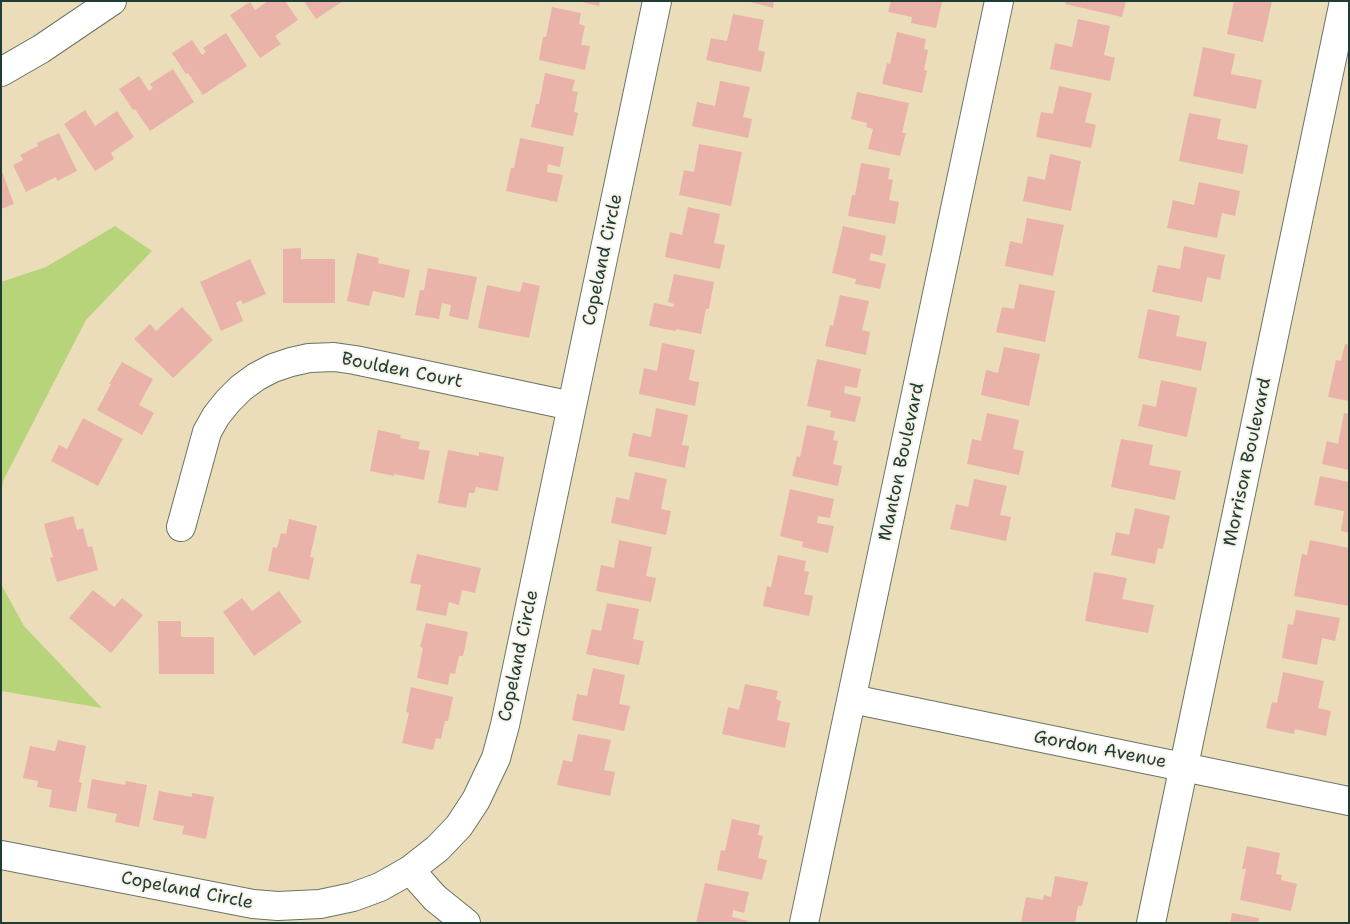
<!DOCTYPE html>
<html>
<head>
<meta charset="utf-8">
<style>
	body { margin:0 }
	#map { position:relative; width:1350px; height:924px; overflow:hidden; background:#ebddba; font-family:"Shantell Sans",sans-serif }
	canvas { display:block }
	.frame { position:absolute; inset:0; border:2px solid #1f3d34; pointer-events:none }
</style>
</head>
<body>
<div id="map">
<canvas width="1350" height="924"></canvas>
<div class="frame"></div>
</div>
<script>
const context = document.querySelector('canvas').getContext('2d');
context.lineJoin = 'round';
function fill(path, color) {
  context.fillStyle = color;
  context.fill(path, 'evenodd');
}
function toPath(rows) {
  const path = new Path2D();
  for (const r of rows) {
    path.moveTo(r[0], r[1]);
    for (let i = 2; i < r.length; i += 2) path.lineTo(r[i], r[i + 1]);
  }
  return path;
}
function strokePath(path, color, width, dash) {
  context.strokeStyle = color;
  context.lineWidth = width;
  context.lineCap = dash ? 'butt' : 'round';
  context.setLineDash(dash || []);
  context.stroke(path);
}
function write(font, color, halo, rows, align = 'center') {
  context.font = font + ' "Shantell Sans",sans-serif';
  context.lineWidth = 4;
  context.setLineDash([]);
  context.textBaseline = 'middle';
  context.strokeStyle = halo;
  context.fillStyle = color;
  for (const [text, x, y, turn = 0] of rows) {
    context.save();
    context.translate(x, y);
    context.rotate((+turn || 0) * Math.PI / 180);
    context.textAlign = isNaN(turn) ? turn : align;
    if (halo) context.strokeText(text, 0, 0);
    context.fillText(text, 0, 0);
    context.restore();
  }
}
fill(toPath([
	[115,226,152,251,86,320,4,479,1,492,1,282,46,267],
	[1,584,24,626,102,708,1,691]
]), '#b8d47a');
fill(toPath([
	[268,1,285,1,298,20,275,36,281,44,260,58,230,15,250,2,255,10],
	[304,1,343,1,316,19],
	[578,1,600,1,599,6],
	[747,1,774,1,773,8],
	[891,1,936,1,942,2,936,28,911,23,912,17,888,12],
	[1066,1,1126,1,1122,17,1065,4],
	[1234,1,1272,1,1263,42,1227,34],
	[552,7,581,13,579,24,585,26,581,45,590,46,585,70,539,60,543,37,546,37],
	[733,14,764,20,758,50,765,52,761,72,706,60,711,38,727,41],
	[1078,19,1110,26,1104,55,1115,58,1110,81,1050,69,1055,43,1072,47],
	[897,32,926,39,924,49,928,50,924,70,927,71,922,93,882,84,887,63,890,64],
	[226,33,247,66,203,95,188,73,186,74,172,53,192,40,202,55,206,52,203,48],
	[1203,47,1235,54,1231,74,1262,80,1256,109,1193,96],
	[173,69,194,102,150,131,135,109,133,110,119,89,139,76,149,91,153,88,150,84],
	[545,73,575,80,572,91,578,92,574,112,578,113,573,136,531,127,536,104,539,104],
	[720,81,750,87,743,117,752,119,748,138,692,126,697,102,715,106],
	[1059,86,1092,93,1085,122,1096,125,1091,148,1036,137,1041,112,1053,114],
	[857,92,909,103,902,133,906,133,900,156,868,149,873,129,866,127,867,123,851,119],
	[85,110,95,126,117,111,134,137,111,153,114,159,95,171,64,124],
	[1189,113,1221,119,1217,139,1248,145,1243,174,1179,161],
	[59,133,77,171,57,181,56,177,26,192,13,165,23,160,20,155,38,146,37,143],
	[520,138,564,147,560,167,548,164,547,172,563,175,557,202,506,191,511,168,514,168],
	[699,144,742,152,731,206,679,195,684,170,694,172],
	[1050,154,1081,161,1071,211,1023,201,1028,176,1045,180],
	[861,163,890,168,888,179,893,180,889,200,899,202,895,224,848,216,852,195,855,195],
	[1,169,14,204,1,209],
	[1199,182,1240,191,1235,216,1222,213,1217,238,1167,228,1173,200,1194,205],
	[688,207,720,214,714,243,725,245,720,269,665,257,670,232,682,235],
	[1027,218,1064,225,1053,276,1005,266,1010,241,1022,244],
	[843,226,886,236,882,256,871,253,869,260,886,264,880,289,855,284,856,279,832,273],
	[1184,246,1225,255,1220,280,1207,277,1202,302,1152,292,1158,265,1180,269],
	[301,248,301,259,335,259,335,303,283,303,283,249],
	[357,253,379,258,378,263,410,270,404,298,373,291,369,306,347,301],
	[250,259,266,294,243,304,241,300,236,303,243,321,221,331,200,282],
	[428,268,477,277,468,320,449,316,451,305,442,303,439,319,415,315,420,290,424,290],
	[674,274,714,282,709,309,706,309,701,334,676,329,676,331,649,326,654,303,673,307,674,304,668,302],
	[523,282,540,286,529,338,478,328,487,285,520,292],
	[1019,284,1055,291,1045,342,996,332,1002,307,1014,309],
	[840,295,869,301,862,330,870,332,866,355,825,346,830,325,833,326],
	[182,307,213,340,173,378,134,339,150,324,156,331],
	[1148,309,1180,316,1176,336,1207,342,1201,371,1138,358],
	[662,343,695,350,689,380,699,382,695,406,639,394,644,368,657,371],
	[1345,344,1349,345,1349,401,1328,397,1336,360,1341,361],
	[1004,347,1040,354,1029,406,981,395,986,370,998,373],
	[817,359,861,369,857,388,845,386,844,393,861,397,855,422,830,417,831,411,807,406],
	[122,362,153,379,139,405,154,413,142,435,97,410,111,384,109,384],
	[1161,380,1197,388,1187,437,1138,426,1143,404,1156,407],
	[656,408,688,415,682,445,689,446,685,468,628,456,633,433,651,437],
	[987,413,1019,420,1013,449,1024,451,1019,475,967,464,972,439,981,441],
	[1344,413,1349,414,1349,470,1322,464,1327,441,1338,444],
	[83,418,123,439,98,486,51,461,59,445,67,449],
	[807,425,835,431,833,440,838,441,833,464,842,466,838,486,792,476,797,456,800,457],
	[378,430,401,435,400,438,420,442,418,449,430,451,424,480,394,474,394,476,370,471],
	[1121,439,1153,445,1149,465,1181,471,1175,500,1111,487],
	[448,450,479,456,479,452,504,457,498,491,476,487,474,493,469,493,466,508,438,503],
	[635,472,667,479,661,509,671,511,666,535,611,523,616,497,629,500],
	[1320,476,1349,482,1349,533,1341,531,1344,511,1314,505],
	[974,479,1007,486,1000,515,1011,517,1006,541,950,529,956,504,968,507],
	[790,489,834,499,830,518,818,516,817,523,834,526,828,553,802,547,803,542,780,536],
	[1135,508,1170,516,1163,549,1158,548,1155,564,1111,555,1116,532,1129,535],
	[73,516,77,530,83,528,88,547,92,546,98,570,57,582,50,558,53,557,44,524],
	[289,519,317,526,310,557,314,558,309,580,268,571,273,547,277,548,281,533,286,534],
	[619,540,652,547,646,576,656,578,651,602,596,591,601,565,614,568],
	[1310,540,1349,548,1349,606,1294,596,1302,554,1307,555],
	[417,554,481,568,475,593,462,590,459,605,449,602,446,616,416,610,421,585,410,583],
	[778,555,806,561,804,571,809,572,804,594,813,596,809,616,763,606,767,586,771,587],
	[1094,572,1127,578,1122,599,1154,605,1148,633,1085,621],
	[93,590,114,607,122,598,143,615,111,653,69,618],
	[279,591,302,622,254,656,223,612,242,598,252,611],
	[607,603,639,609,633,639,644,641,639,665,586,654,592,629,601,631],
	[1296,610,1340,618,1335,641,1322,638,1317,665,1282,658,1288,624,1293,625],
	[158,621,181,621,181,637,214,637,214,674,159,674],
	[426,623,468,632,463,656,459,656,455,674,450,673,448,685,417,678,423,648,420,647],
	[593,668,625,675,619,704,630,706,624,731,572,720,577,694,587,696],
	[1283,672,1324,681,1318,708,1331,711,1326,736,1295,729,1294,734,1266,728,1272,702,1277,703],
	[745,684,778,691,776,699,781,701,777,720,790,723,785,748,722,734,728,707,739,710],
	[411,687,453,697,448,721,445,721,441,739,436,738,433,750,402,743,409,713,406,712],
	[578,734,611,740,604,770,615,772,610,796,557,785,563,760,572,762],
	[58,740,86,746,79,782,82,783,76,812,49,807,52,790,37,787,38,781,23,778,30,746,55,751],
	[92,779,125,785,126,781,147,785,139,827,115,822,117,814,87,808],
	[159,791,192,797,192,793,214,797,206,839,182,834,184,826,153,820],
	[732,819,760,825,758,835,763,836,758,858,767,860,762,880,717,870,721,850,725,851],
	[1247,846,1280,853,1276,874,1282,875,1281,880,1297,884,1291,911,1240,900,1246,869,1242,869],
	[1055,876,1088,882,1082,906,1078,906,1075,923,1021,923,1026,897,1043,900,1044,895,1051,897],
	[705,883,749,892,744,913,733,910,732,917,748,921,748,923,696,923],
	[1232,913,1259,918,1258,923,1230,923]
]), '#e9b3a9');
const minor = toPath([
	[1,72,41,49,112,1],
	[181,527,207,432,216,416,228,401,241,388,256,377,273,368,291,362,309,358,334,357,355,360,572,406],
	[852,699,1349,801],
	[1,855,253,904,278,906,320,904,353,897,380,887,410,870,438,848,459,826,476,800,496,758,505,725,657,1],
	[410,870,435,898,466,923],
	[804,923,999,1],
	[1151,923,1344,1]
]);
strokePath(minor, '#667563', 30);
strokePath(minor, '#fff', 28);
write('18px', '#1f3d34', '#f7f3e8', [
	["Copeland Circle",603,260,-78],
	["Boulden Court",402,371,11],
	["Manton Boulevard",902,462,-78],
	["Morrison Boulevard",1248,462,-78],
	["Copeland Circle",519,656,-78],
	["Gordon Avenue",1100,750,11],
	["Copeland Circle",187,891,11]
]);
</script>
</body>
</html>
